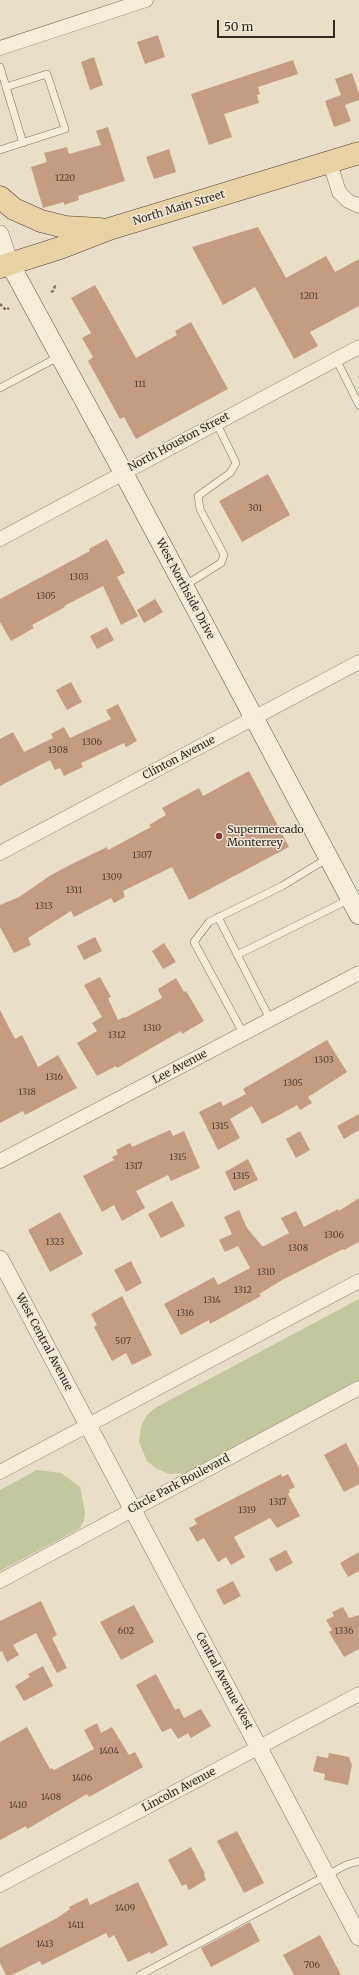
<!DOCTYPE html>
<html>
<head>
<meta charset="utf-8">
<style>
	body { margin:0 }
	#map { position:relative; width:359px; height:1975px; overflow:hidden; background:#e9dfc8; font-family:Merriweather,serif }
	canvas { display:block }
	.scale { position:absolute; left:217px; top:20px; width:118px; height:18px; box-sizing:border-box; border:2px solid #352a21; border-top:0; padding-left:5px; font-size:12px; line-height:14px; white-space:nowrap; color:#352a21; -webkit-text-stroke:3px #f2e9d6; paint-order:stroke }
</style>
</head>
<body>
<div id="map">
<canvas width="359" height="1975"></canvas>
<div class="scale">50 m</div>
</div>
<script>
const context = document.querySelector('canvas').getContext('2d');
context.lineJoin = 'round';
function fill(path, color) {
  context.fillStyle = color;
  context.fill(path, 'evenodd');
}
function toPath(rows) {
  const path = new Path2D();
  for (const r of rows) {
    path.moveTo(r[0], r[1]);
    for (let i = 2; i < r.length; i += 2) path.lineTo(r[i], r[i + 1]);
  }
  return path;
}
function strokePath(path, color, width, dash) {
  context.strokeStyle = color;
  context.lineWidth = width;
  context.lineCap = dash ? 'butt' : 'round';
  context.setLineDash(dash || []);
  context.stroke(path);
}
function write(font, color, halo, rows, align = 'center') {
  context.font = font + ' Merriweather,serif';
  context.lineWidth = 3;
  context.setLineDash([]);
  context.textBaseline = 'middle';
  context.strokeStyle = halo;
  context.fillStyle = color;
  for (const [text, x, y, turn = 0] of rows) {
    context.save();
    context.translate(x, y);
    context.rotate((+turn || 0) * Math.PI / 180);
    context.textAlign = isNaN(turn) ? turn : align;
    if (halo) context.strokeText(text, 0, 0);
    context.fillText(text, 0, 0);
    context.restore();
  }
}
fill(toPath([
	[359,1299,359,1381,199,1468,186,1473,170,1474,157,1469,147,1461,139,1442,141,1426,147,1415,155,1408],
	[37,1470,61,1473,80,1487,85,1512,84,1521,79,1529,0,1571,0,1490]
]), '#c2c79d');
fill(toPath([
	[158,35,165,57,145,64,137,42],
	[94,57,103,85,90,90,81,62],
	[293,60,298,74,258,87,260,94,257,95,259,103,224,114,232,137,209,145,191,94],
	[352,73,359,94,359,100,345,105,351,121,334,127,325,101,341,95,335,79],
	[108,127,125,181,78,196,79,200,64,205,64,202,43,208,31,167,47,162,44,153,67,147,69,154,101,145,96,131],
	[169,149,176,172,154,179,146,157],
	[258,227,286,278,326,256,335,272,359,259,359,306,310,332,318,346,294,359,255,287,223,305,192,247],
	[95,285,136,358,177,335,175,331,191,322,228,389,136,439,124,417,120,419,88,361,93,357,82,338,91,333,71,298],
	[268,474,290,515,242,542,219,501],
	[107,539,125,573,117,577,138,616,121,625,103,586,64,606,65,607,32,625,34,628,11,641,0,622,0,599,90,551,89,549],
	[155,599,163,612,144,623,137,610],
	[107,627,114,640,97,649,90,636],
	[71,682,82,702,67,710,56,690],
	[118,704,137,741,126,747,124,743,81,763,83,767,64,776,60,768,55,770,50,760,0,786,0,739,13,732,24,752,53,738,51,734,64,727,70,738,111,719,106,710],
	[249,771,289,847,189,900,172,867,123,891,125,897,114,903,111,898,74,917,71,911,28,938,31,945,14,953,0,927,0,905,19,897,51,875,74,863,107,847,108,850,151,827,149,825,166,815,162,808,199,788,203,796],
	[95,937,102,951,84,960,77,946],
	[164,943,176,962,163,969,152,951],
	[100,977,111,997,108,998,118,1020,124,1017,125,1018,162,998,158,989,176,978,184,992,186,991,204,1021,182,1034,181,1031,117,1068,116,1066,97,1076,77,1043,97,1031,92,1023,102,1017,84,985],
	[0,1010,15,1039,22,1035,38,1067,58,1055,77,1088,25,1115,23,1111,0,1123],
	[327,1040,347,1072,308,1097,312,1103,300,1110,297,1105,292,1108,262,1124,252,1106,230,1119,240,1138,218,1150,199,1112,221,1101,223,1106,246,1094,243,1089],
	[359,1114,359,1130,344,1139,337,1126],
	[170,1130,173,1136,184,1131,200,1168,171,1181,168,1175,136,1191,145,1208,122,1221,114,1205,102,1212,83,1176,114,1160,112,1157,118,1154,116,1150,130,1143,132,1147],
	[300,1131,310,1150,296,1158,286,1139],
	[248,1159,258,1180,234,1191,225,1172],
	[359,1198,359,1242,344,1250,343,1249,284,1279,259,1294,261,1296,210,1324,209,1320,181,1335,164,1304,214,1277,218,1285,250,1268,238,1246,225,1252,219,1240,232,1234,224,1217,239,1210,247,1228,262,1246,264,1246,289,1233,281,1218,296,1211,304,1227,338,1209,339,1211],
	[172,1201,185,1226,161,1238,148,1214],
	[60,1212,83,1254,50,1272,28,1230],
	[131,1261,142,1283,126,1292,114,1270],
	[122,1296,152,1355,132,1365,126,1353,112,1361,94,1327,97,1325,91,1314],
	[346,1443,359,1468,359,1484,344,1492,324,1455],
	[281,1474,282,1477,288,1474,295,1487,289,1490,290,1492,288,1494,300,1516,277,1528,270,1518,234,1537,245,1557,231,1565,226,1557,218,1562,204,1538,197,1542,189,1528,197,1524,194,1519],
	[286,1550,293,1563,276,1572,269,1559],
	[359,1552,359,1571,348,1577,340,1563],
	[233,1581,241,1596,224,1605,216,1590],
	[41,1601,57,1635,52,1638,67,1668,57,1673,36,1633,13,1645,19,1655,7,1662,2,1651,0,1652,0,1621],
	[134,1605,154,1642,121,1660,100,1622],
	[343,1607,349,1618,359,1615,359,1649,344,1657,329,1632,332,1630,326,1620,334,1616,332,1612],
	[43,1666,53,1686,24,1701,15,1686,30,1677,28,1674],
	[156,1674,175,1710,179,1708,184,1718,201,1709,211,1726,191,1738,188,1733,178,1739,171,1728,162,1732,136,1685],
	[97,1723,101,1733,112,1727,129,1755,135,1752,143,1767,89,1797,87,1794,29,1828,27,1829,26,1826,0,1840,0,1742,27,1727,50,1769,52,1768,54,1770,94,1749,84,1730],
	[329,1753,349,1757,352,1765,348,1785,325,1780,324,1779,325,1774,313,1771,317,1756,328,1758],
	[237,1831,264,1883,244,1893,217,1841],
	[191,1847,205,1874,204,1875,206,1880,189,1890,186,1884,182,1886,168,1860],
	[138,1882,168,1945,151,1954,150,1952,128,1962,114,1935,109,1938,106,1933,42,1965,40,1961,12,1975,6,1975,0,1963,0,1948,57,1918,70,1909,69,1907,87,1898,90,1905],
	[250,1922,260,1941,211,1967,201,1948],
	[320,1935,341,1975,294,1975,283,1955]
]), '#c39c82');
const service = toPath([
	[0,67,23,143],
	[0,150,65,129,47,74,6,87],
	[336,359,359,405],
	[0,388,60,356],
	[184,586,221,563,224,555,200,509,198,496,230,473,236,463,216,422],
	[218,917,270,1019],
	[237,955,350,899],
	[243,1033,194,942,209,922,282,886,328,858],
	[140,1975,346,1865,359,1861]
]);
const minor = toPath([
	[0,48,146,0],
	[330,163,339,192,348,201,359,206],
	[0,539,359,347],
	[0,853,359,662],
	[0,1161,359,973],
	[0,1472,359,1281],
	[0,1581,359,1388],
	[0,1885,359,1694]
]);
const tertiary = toPath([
	[0,234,10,264],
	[0,1259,359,1937]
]);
const secondary = toPath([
	[10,264,123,472,359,915]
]);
const primary = toPath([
	[0,197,14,209,41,221,65,227,100,229],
	[0,267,60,248,109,229,359,153]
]);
strokePath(service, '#83725f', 8);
strokePath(minor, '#83725f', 15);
strokePath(tertiary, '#83725f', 18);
strokePath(secondary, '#655342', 20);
strokePath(primary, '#524032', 23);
strokePath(toPath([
	[51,292,53,291,55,286,53,285],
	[0,304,6,310,9,308]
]), '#83725f', 2.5, [3, 2]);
strokePath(service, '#f5ecda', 7);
strokePath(minor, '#f5ecda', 14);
strokePath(tertiary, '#f5ecda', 17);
strokePath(secondary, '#f5ecda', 19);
strokePath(primary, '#e8d2a4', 22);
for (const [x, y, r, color] of [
	[219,836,4,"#8c3638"]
]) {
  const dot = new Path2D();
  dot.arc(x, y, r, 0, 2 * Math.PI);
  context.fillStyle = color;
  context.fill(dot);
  strokePath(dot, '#f2e9d6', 1.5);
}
write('9px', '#584639', null, [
	["1220",65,178],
	["1201",309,296],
	["111",140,384],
	["301",255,508],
	["1303",79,577],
	["1305",46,596],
	["1306",92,742],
	["1308",58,750],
	["1307",142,855],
	["1309",112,877],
	["1311",74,890],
	["1313",44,906],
	["1310",152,1028],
	["1312",117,1035],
	["1303",324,1060],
	["1316",54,1077],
	["1305",293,1083],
	["1318",27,1092],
	["1315",220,1126],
	["1315",178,1157],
	["1317",134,1166],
	["1315",241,1176],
	["1306",334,1235],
	["1323",55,1242],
	["1308",298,1248],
	["1310",266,1272],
	["1312",243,1290],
	["1314",212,1300],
	["1316",185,1313],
	["507",123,1341],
	["1317",278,1502],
	["1319",247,1510],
	["602",126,1631],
	["1336",344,1631],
	["1404",109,1751],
	["1406",82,1778],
	["1408",51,1797],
	["1410",18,1805],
	["1409",125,1908],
	["1411",76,1925],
	["1413",45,1944],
	["706",312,1965]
]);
write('11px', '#352a21', '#f2e9d6', [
	["North Main Street",179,208,-17],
	["North Houston Street",179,442,-28],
	["West Northside Drive",185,589,62],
	["Clinton Avenue",179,758,-28],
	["Lee Avenue",180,1067,-28],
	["West Central Avenue",44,1342,62],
	["Circle Park Boulevard",179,1484,-28],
	["Central Avenue West",224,1681,62],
	["Lincoln Avenue",179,1790,-28]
]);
write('11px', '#352a21', '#f2e9d6', [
	["Supermercado",227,830],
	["Monterrey",227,843]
], 'left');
</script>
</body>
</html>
